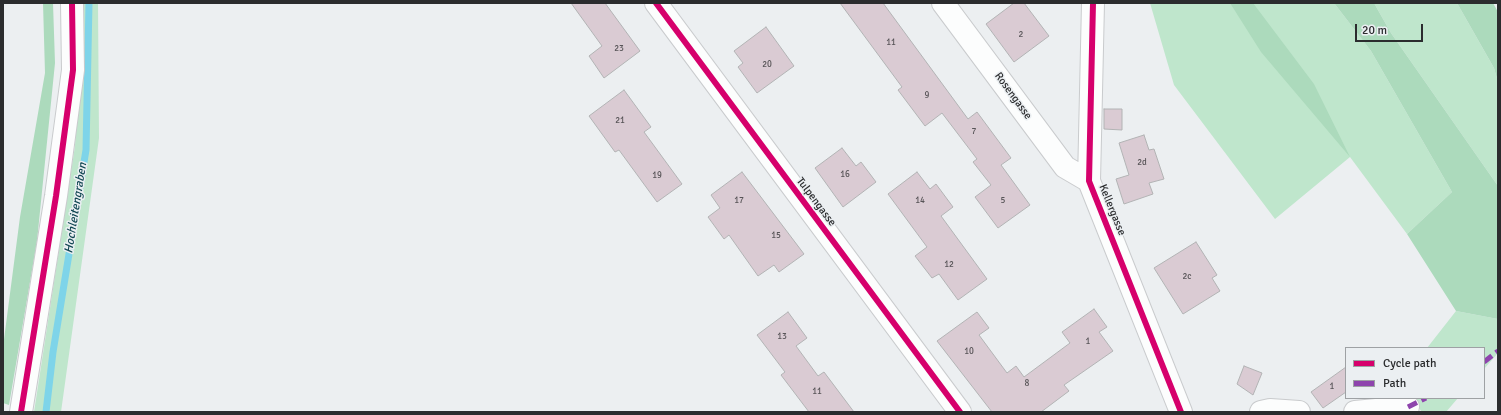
<!DOCTYPE html>
<html>
<head>
<meta charset="utf-8">
<style>
	body { margin:0 }
	#map { position:relative; width:1501px; height:415px; overflow:hidden; background:#eceff1; font-family:Signika,sans-serif }
	canvas { display:block }
	.frame { position:absolute; inset:0; border:4px solid #2b2c2e; pointer-events:none }
	.legend { position:absolute; left:1345px; top:347px; width:140px; height:52px; box-sizing:border-box; background:#ebeff2; border:1px solid #9ea1a4; margin:0; padding:5px 7px; list-style:none; font-size:12px; color:#2b2c2e }
	.legend li { display:flex; align-items:center; gap:8px; height:20px }
	.legend b { width:20px; border:1px solid #9ea1a4 }
	.scale { position:absolute; left:1355px; top:24px; width:68px; height:18px; box-sizing:border-box; border:2px solid #2b2c2e; border-top:0; padding-left:5px; font-size:12px; line-height:14px; white-space:nowrap; color:#2b2c2e; -webkit-text-stroke:3px #ebeff2; paint-order:stroke }
</style>
</head>
<body>
<div id="map">
<canvas width="1501" height="415"></canvas>
<div class="frame"></div>
<ul class="legend">
<li><b style="height:5px;background:#d6006c"></b>Cycle path</li>
<li><b style="height:5px;background:#8e44ad"></b>Path</li>
</ul>
<div class="scale">20 m</div>
</div>
<script>
const context = document.querySelector('canvas').getContext('2d');
context.lineJoin = 'round';
function fill(path, color) {
  context.fillStyle = color;
  context.fill(path, 'evenodd');
}
function toPath(rows) {
  const path = new Path2D();
  for (const r of rows) {
    path.moveTo(r[0], r[1]);
    for (let i = 2; i < r.length; i += 2) path.lineTo(r[i], r[i + 1]);
  }
  return path;
}
function strokePath(path, color, width, dash) {
  context.strokeStyle = color;
  context.lineWidth = width;
  context.lineCap = dash ? 'butt' : 'round';
  context.setLineDash(dash || []);
  context.stroke(path);
}
function write(font, color, halo, rows, align = 'center') {
  context.font = font + ' Signika,sans-serif';
  context.lineWidth = 3;
  context.setLineDash([]);
  context.textBaseline = 'middle';
  context.strokeStyle = halo;
  context.fillStyle = color;
  for (const [text, x, y, turn = 0] of rows) {
    context.save();
    context.translate(x, y);
    context.rotate((+turn || 0) * Math.PI / 180);
    context.textAlign = isNaN(turn) ? turn : align;
    if (halo) context.strokeText(text, 0, 0);
    context.fillText(text, 0, 0);
    context.restore();
  }
}
fill(toPath([
	[82,3,98,3,99,138,61,412,34,412,75,146],
	[1150,3,1334,3,1371,51,1452,192,1407,234,1350,157,1275,219,1174,85],
	[1374,3,1457,3,1494,68,1498,82,1498,186,1391,33],
	[1456,311,1498,319,1498,353,1484,369,1484,348,1427,348],
	[1411,398,1458,398,1446,412,1422,412]
]), '#bfe6cc');
fill(toPath([
	[43,3,53,3,55,63,37,241,9,405,3,403,3,347,20,217,45,73],
	[1230,3,1253,3,1314,84,1350,157,1261,52],
	[1334,3,1374,3,1391,33,1498,186,1498,319,1456,311,1407,234,1452,192,1371,51],
	[1457,3,1493,3,1498,12,1498,82,1494,68]
]), '#acdabc');
strokePath(toPath([
	[46,412,53,352,86,150,89,3]
]), '#7ed4e9', 7);
const building = toPath([
	[571,3,605,3,640,51,604,78,589,56,602,46,571,3],
	[840,3,883,3,968,119,977,112,1011,158,1001,165,1030,205,998,228,975,197,991,185,973,162,977,159,942,113,925,126,898,90,902,87,840,3],
	[1014,3,1024,3,1049,36,1014,62,986,24,1014,3],
	[766,27,794,66,757,93,738,67,743,63,734,51,766,27],
	[624,90,651,127,644,132,682,184,657,202,619,150,615,152,589,116,624,90],
	[1104,109,1122,109,1122,130,1104,129,1104,109],
	[1144,135,1149,150,1154,149,1164,179,1149,183,1153,194,1124,204,1116,179,1129,175,1119,143,1144,135],
	[842,148,856,166,861,162,876,182,843,207,815,168,842,148],
	[742,172,804,254,779,272,774,265,758,276,729,235,724,239,708,217,720,208,711,195,742,172],
	[917,172,930,189,936,184,953,207,941,216,987,279,958,300,939,274,932,278,915,256,927,247,888,194,917,172],
	[1196,242,1217,275,1212,278,1220,291,1183,314,1154,268,1196,242],
	[1094,309,1107,327,1099,332,1113,351,1064,385,1069,391,1041,412,992,412,937,341,977,312,989,328,979,335,1007,373,1016,366,1024,377,1070,343,1062,332,1094,309],
	[788,312,807,338,796,346,818,376,824,372,854,412,809,412,781,375,785,372,757,335,788,312],
	[1244,366,1262,373,1253,395,1237,384,1244,366],
	[1346,367,1346,392,1323,408,1311,392,1346,367]
]);
fill(building, '#dacbd3');
strokePath(building, '#b2b3b4', 1);
const minor = toPath([
	[656,3,960,412],
	[943,3,1065,167,1089,181],
	[1093,3,1089,181,1181,412],
	[21,412,56,196,73,70,72,3],
	[1261,412,1270,410,1299,412],
	[1355,412,1408,407]
]);
strokePath(minor, '#c9cbcd', 24);
strokePath(minor, '#fcfdfd', 22);
strokePath(toPath([
	[1484,362,1498,351],
	[1408,407,1426,398]
]), '#8e44ad', 5, [10, 5]);
strokePath(toPath([
	[656,3,960,412],
	[1093,3,1089,181,1181,412],
	[21,412,56,196,73,70,72,3]
]), '#d6006c', 6);
write('9px', '#575457', null, [
	["2",1021,35],
	["11",891,43],
	["23",619,49],
	["20",767,65],
	["9",927,96],
	["21",620,121],
	["7",974,132],
	["2d",1142,163],
	["16",845,175],
	["19",657,176],
	["17",739,201],
	["14",920,201],
	["5",1003,201],
	["15",776,236],
	["12",949,265],
	["2c",1187,277],
	["13",782,337],
	["1",1088,342],
	["10",969,352],
	["8",1027,384],
	["1",1332,387],
	["11",817,392]
]);
write('11px', '#2b2c2e', '#ebeff2', [
	["Rosengasse",1013,96,54],
	["Tulpengasse",816,202,53],
	["Kellergasse",1112,210,68]
]);
write('italic 12px', '#104652', '#ebeff2', [
	["Hochleitengraben",76,208,-81]
]);
</script>
</body>
</html>
